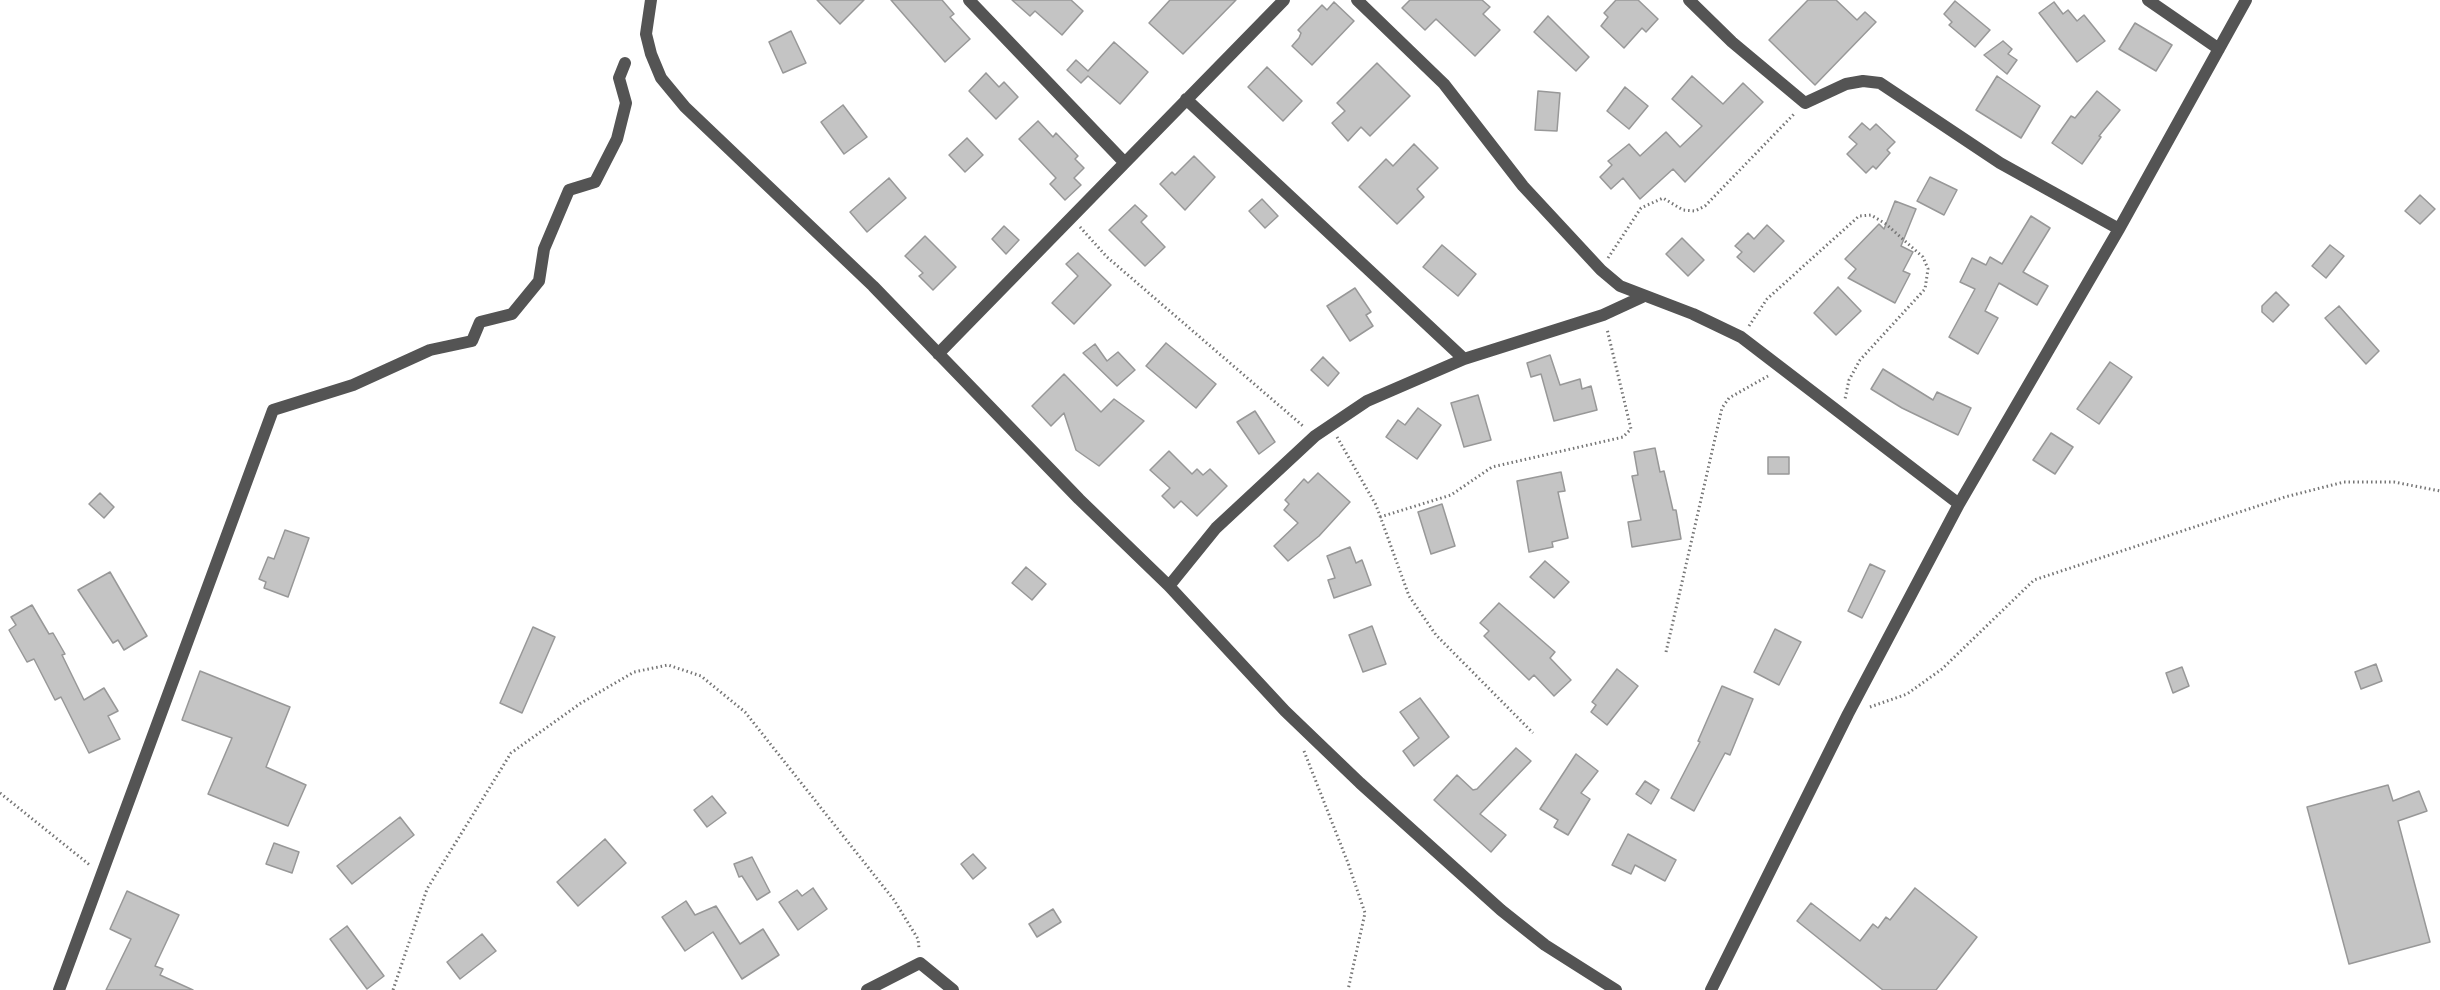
<!DOCTYPE html>
<html>
<head>
<meta charset="utf-8">
<style>
	body { margin:0 }
	canvas { display:block; background:#fff }
</style>
</head>
<body>
<canvas width="2440" height="990"></canvas>
<script>
const context = document.querySelector('canvas').getContext('2d');
context.lineJoin = 'round';
function fill(path, color) {
  context.fillStyle = color;
  context.fill(path, 'evenodd');
}
function toPath(rows) {
  const path = new Path2D();
  for (const r of rows) {
    path.moveTo(r[0], r[1]);
    for (let i = 2; i < r.length; i += 2) path.lineTo(r[i], r[i + 1]);
  }
  return path;
}
function strokePath(path, color, width, dash) {
  context.strokeStyle = color;
  context.lineWidth = width;
  context.lineCap = dash ? 'butt' : 'round';
  context.setLineDash(dash || []);
  context.stroke(path);
}
const building = toPath([
	[817,0,864,0,840,24,817,0],
	[891,0,942,0,954,14,950,17,970,39,945,62,891,0],
	[1012,0,1071,0,1083,11,1062,35,1035,11,1030,16,1012,0],
	[1170,0,1236,0,1183,54,1149,23,1170,0],
	[1410,0,1482,0,1490,7,1483,14,1500,30,1475,56,1436,19,1425,30,1402,8,1410,0],
	[1616,0,1638,0,1658,19,1646,32,1642,28,1624,48,1601,26,1608,17,1604,13,1616,0],
	[1808,0,1836,0,1857,20,1865,12,1876,22,1815,85,1769,40,1808,0],
	[1955,1,1990,30,1975,47,1949,25,1952,22,1944,14,1955,1],
	[1334,2,1354,21,1312,65,1292,46,1299,38,1301,33,1298,30,1322,5,1327,10,1334,2],
	[2054,2,2063,14,2068,10,2077,21,2084,15,2105,41,2077,62,2039,13,2054,2],
	[1548,16,1589,57,1576,71,1534,32,1548,16],
	[2135,23,2172,45,2156,71,2119,49,2135,23],
	[791,31,806,63,783,73,769,42,791,31],
	[2003,41,2012,49,2008,54,2017,60,2007,74,1984,55,2003,41],
	[1114,42,1148,72,1120,104,1088,76,1081,83,1067,70,1076,60,1088,71,1114,42],
	[1377,63,1410,96,1370,136,1361,127,1348,141,1332,123,1345,111,1337,103,1377,63],
	[1267,67,1302,101,1283,121,1248,87,1267,67],
	[986,73,999,87,1004,82,1018,97,996,119,969,91,986,73],
	[1692,76,1723,104,1743,83,1763,102,1685,182,1673,169,1640,199,1623,178,1611,189,1600,177,1612,165,1608,161,1629,144,1640,156,1666,132,1680,147,1702,126,1672,99,1692,76],
	[1997,76,2040,106,2021,138,1976,110,1997,76],
	[1625,87,1648,106,1629,129,1607,111,1625,87],
	[1538,91,1560,93,1557,131,1535,130,1538,91],
	[2097,91,2120,110,2099,136,2101,137,2082,164,2052,143,2071,116,2075,118,2097,91],
	[843,105,867,137,844,154,821,122,843,105],
	[1038,121,1053,137,1056,133,1078,156,1075,159,1084,168,1074,178,1081,185,1065,200,1050,184,1056,178,1019,139,1038,121],
	[1862,123,1870,130,1876,124,1895,142,1887,150,1890,153,1876,169,1873,166,1866,173,1847,154,1857,144,1849,137,1862,123],
	[967,138,983,155,965,172,949,155,967,138],
	[1414,144,1438,168,1417,189,1424,197,1397,224,1359,187,1386,159,1393,166,1414,144],
	[1194,156,1215,177,1185,210,1160,184,1172,172,1175,175,1194,156],
	[1930,177,1957,190,1944,215,1917,201,1930,177],
	[889,178,906,198,867,232,850,212,889,178],
	[2420,195,2435,209,2420,224,2405,211,2420,195],
	[1262,199,1278,216,1265,228,1249,211,1262,199],
	[1895,201,1916,209,1901,246,1913,252,1903,271,1910,274,1895,303,1848,278,1856,269,1845,259,1879,224,1884,229,1895,201],
	[1135,205,1147,216,1141,222,1165,247,1145,266,1109,230,1135,205],
	[2031,216,2050,228,2023,272,2048,286,2037,305,1999,283,1985,311,1998,318,1978,354,1949,337,1975,289,1960,282,1972,258,1986,265,1990,257,2002,264,2031,216],
	[1767,225,1784,241,1754,272,1737,257,1742,252,1735,246,1748,233,1754,239,1767,225],
	[1004,226,1019,240,1006,254,992,239,1004,226],
	[925,236,956,267,933,290,919,276,923,273,905,256,925,236],
	[1682,238,1704,260,1688,276,1666,254,1682,238],
	[1442,245,1476,274,1458,296,1423,267,1442,245],
	[2330,245,2344,256,2326,278,2312,266,2330,245],
	[1078,253,1111,285,1074,324,1052,303,1078,276,1066,264,1078,253],
	[1838,287,1861,311,1836,335,1814,313,1838,287],
	[1355,288,1371,312,1366,315,1373,326,1350,341,1327,306,1355,288],
	[2276,292,2289,305,2273,322,2262,312,2262,306,2276,292],
	[2339,306,2379,351,2366,364,2325,318,2339,306],
	[1166,343,1216,384,1196,408,1146,366,1166,343],
	[1095,344,1107,361,1118,352,1135,370,1117,386,1083,353,1095,344],
	[1550,355,1560,385,1580,379,1582,389,1591,386,1597,410,1554,421,1541,374,1531,377,1527,363,1550,355],
	[1323,357,1339,373,1328,386,1311,370,1323,357],
	[2110,362,2132,377,2099,424,2077,409,2110,362],
	[1883,369,1933,400,1937,392,1971,408,1958,435,1902,408,1871,389,1883,369],
	[1064,374,1101,412,1114,399,1144,421,1099,466,1076,450,1064,413,1051,426,1032,406,1064,374],
	[1478,395,1491,440,1464,447,1451,403,1478,395],
	[1418,408,1441,425,1417,459,1386,437,1398,420,1405,425,1418,408],
	[1255,411,1275,442,1259,454,1237,422,1255,411],
	[2051,433,2073,447,2055,474,2033,460,2051,433],
	[1655,448,1660,472,1664,471,1673,510,1676,510,1681,539,1632,547,1628,522,1641,520,1632,476,1638,475,1634,452,1655,448],
	[1169,451,1192,474,1197,469,1203,475,1210,469,1227,486,1197,516,1181,501,1174,508,1162,496,1170,488,1150,470,1169,451],
	[1768,457,1789,457,1789,474,1768,474,1768,457],
	[1561,472,1565,491,1558,492,1568,538,1552,542,1553,547,1529,552,1517,481,1561,472],
	[1318,473,1350,502,1319,536,1288,561,1274,546,1298,523,1284,510,1289,504,1285,500,1304,479,1308,483,1318,473],
	[100,493,114,507,104,518,89,504,100,493],
	[1442,504,1455,546,1431,554,1418,512,1442,504],
	[285,530,309,538,288,597,264,588,266,582,259,579,268,557,274,559,285,530],
	[1350,547,1356,563,1362,560,1371,585,1334,598,1328,580,1335,578,1327,556,1350,547],
	[1545,561,1569,582,1554,598,1530,577,1545,561],
	[1870,564,1885,571,1862,618,1848,611,1870,564],
	[1026,567,1046,584,1032,600,1012,583,1026,567],
	[110,572,147,636,124,650,118,640,113,643,78,590,110,572],
	[1499,603,1555,652,1550,658,1571,680,1554,696,1534,675,1529,680,1484,636,1489,631,1480,623,1499,603],
	[32,605,49,634,53,633,65,654,62,655,84,700,104,688,118,711,108,716,120,739,89,753,61,697,55,700,34,659,27,662,9,630,16,625,11,617,32,605],
	[1372,626,1386,664,1363,672,1349,635,1372,626],
	[533,627,555,637,522,713,500,703,533,627],
	[1775,629,1801,642,1779,685,1754,672,1775,629],
	[2376,664,2382,681,2361,689,2355,672,2376,664],
	[2182,667,2189,686,2173,693,2166,673,2182,667],
	[1617,669,1638,686,1607,725,1591,712,1596,705,1592,702,1617,669],
	[200,671,290,707,266,767,306,785,288,826,208,794,232,738,182,720,200,671],
	[1722,686,1753,699,1730,755,1725,753,1694,811,1671,798,1700,742,1698,741,1722,686],
	[1420,698,1449,737,1414,766,1403,751,1419,738,1400,712,1420,698],
	[1516,748,1531,761,1480,814,1506,835,1491,852,1434,800,1457,775,1473,790,1477,789,1516,748],
	[1576,754,1598,771,1581,793,1590,799,1568,835,1554,827,1558,820,1540,809,1576,754],
	[1645,781,1659,790,1651,804,1636,794,1645,781],
	[2388,785,2393,801,2419,791,2427,811,2398,821,2430,942,2349,964,2307,807,2388,785],
	[712,796,726,813,707,827,694,810,712,796],
	[400,817,414,835,352,884,337,866,400,817],
	[1628,834,1676,860,1665,881,1635,865,1631,874,1612,865,1628,834],
	[605,839,626,863,578,906,557,882,605,839],
	[274,843,299,852,292,873,266,864,274,843],
	[973,854,986,868,973,879,961,864,973,854],
	[752,857,770,892,757,900,742,876,739,877,734,864,752,857],
	[813,888,827,909,798,930,779,902,797,890,802,896,813,888],
	[1915,888,1977,937,1936,990,1883,990,1797,921,1811,903,1860,941,1873,924,1878,928,1886,917,1890,920,1915,888],
	[127,891,179,915,155,966,163,969,160,975,193,990,106,990,131,939,110,929,127,891],
	[686,901,695,915,716,906,740,944,763,929,779,955,742,979,713,932,685,951,662,917,686,901],
	[1053,909,1061,922,1037,937,1029,924,1053,909],
	[347,926,384,976,367,989,330,939,347,926],
	[482,934,496,951,460,979,447,962,482,934]
]);
fill(building, '#c4c4c4');
strokePath(building, '#989898', 1.5);
strokePath(toPath([
	[1080,227,1107,257,1303,426],
	[1608,258,1641,208,1663,198,1683,210,1695,211,1705,206,1795,113],
	[1749,326,1767,299,1859,216,1871,215,1886,224,1923,257,1928,269,1925,289,1860,360,1849,380,1845,399],
	[1337,437,1376,505,1409,596,1436,635,1533,733],
	[1380,517,1451,495,1492,467,1623,437,1631,429,1607,329],
	[1666,652,1722,408,1729,398,1768,376],
	[1870,707,1907,694,1942,669,2034,580,2285,497,2344,482,2394,482,2440,491],
	[1304,751,1348,863,1365,913,1348,990],
	[0,793,91,866],
	[393,990,427,889,511,753,581,703,634,672,668,665,701,676,745,712,894,900,918,939,919,948]
]), '#767676', 3, [1.5, 3]);
strokePath(toPath([
	[651,0,646,34,651,54,661,78,685,107,873,286,1079,499,1169,586,1285,711,1360,783,1501,910,1545,945,1616,990],
	[969,0,1124,162],
	[1357,0,1444,84,1523,186,1601,270,1620,286,1693,314,1741,337,1959,504],
	[1689,0,1732,42,1805,103,1846,84,1863,81,1880,83,2000,163,2119,229],
	[2148,0,2219,49],
	[1186,99,1464,359],
	[938,354,1284,0],
	[1169,586,1216,528,1315,436,1367,401,1464,359,1603,315,1642,297],
	[59,990,273,410,353,385,430,350,472,341,480,322,512,314,539,281,544,249,569,190,595,182,617,139,626,103,619,78,625,63],
	[867,990,920,963,953,990],
	[1711,990,1848,714,1959,504,2119,229,2246,0]
]), '#545454', 12);
</script>
</body>
</html>
